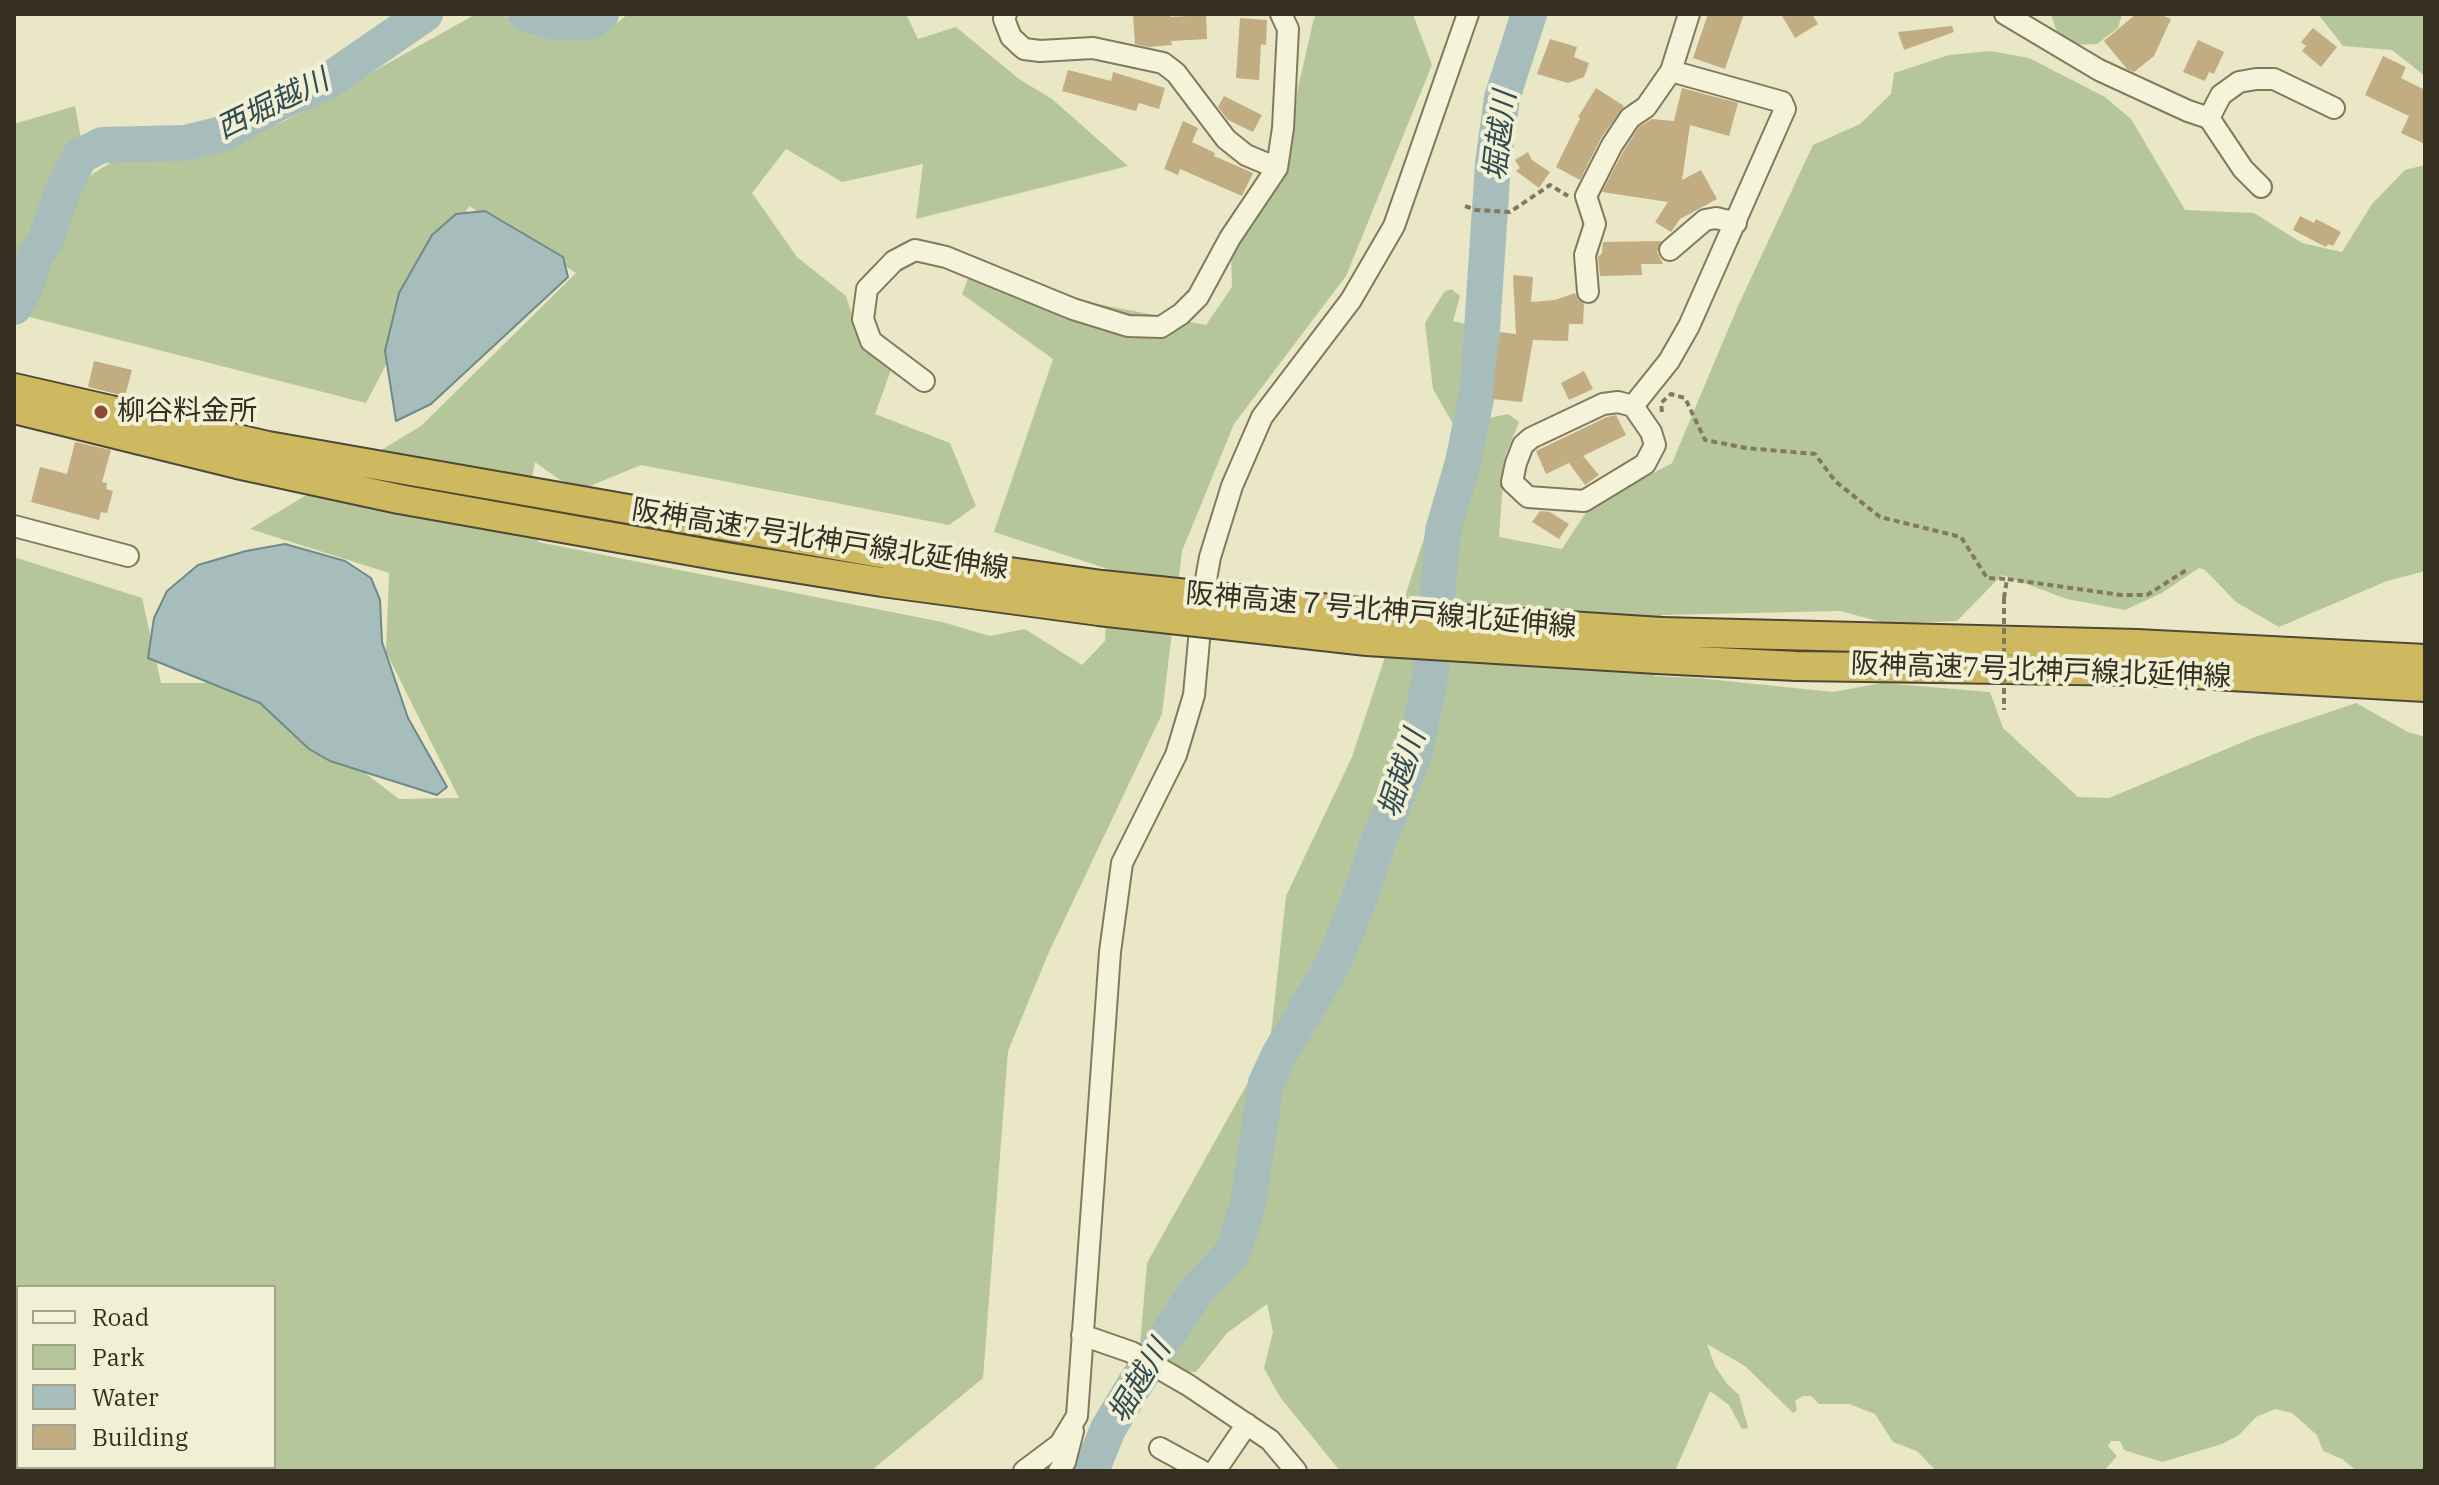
<!DOCTYPE html>
<html>
<head>
<meta charset="utf-8">
<style>
	body { margin:0 }
	#map { position:relative; width:2439px; height:1485px; overflow:hidden; background:#e9e7c6; font-family:"IBM Plex Serif",serif }
	canvas { display:block }
	.frame { position:absolute; inset:0; border:16px solid #342f20; pointer-events:none }
	.legend { position:absolute; left:16px; top:1285px; width:260px; height:184px; box-sizing:border-box; background:#f1f0d5; border:2px solid #a5a38d; margin:0; padding:10px 14px; list-style:none; font-size:24px; color:#342f20 }
	.legend li { display:flex; align-items:center; gap:16px; height:40px }
	.legend b { width:40px; border:2px solid #a5a38d }
</style>
</head>
<body>
<div id="map">
<canvas width="2439" height="1485"></canvas>
<div class="frame"></div>
<ul class="legend">
<li><b style="height:10px;background:#f5f3d9"></b>Road</li>
<li><b style="height:22px;background:#b6c69b"></b>Park</li>
<li><b style="height:22px;background:#a7bdbc"></b>Water</li>
<li><b style="height:22px;background:#c2ac81"></b>Building</li>
</ul>
</div>
<script>
const context = document.querySelector('canvas').getContext('2d');
context.lineJoin = 'round';
function fill(path, color) {
  context.fillStyle = color;
  context.fill(path, 'evenodd');
}
function toPath(rows) {
  const path = new Path2D();
  for (const r of rows) {
    path.moveTo(r[0], r[1]);
    for (let i = 2; i < r.length; i += 2) path.lineTo(r[i], r[i + 1]);
  }
  return path;
}
function strokePath(path, color, width, dash) {
  context.strokeStyle = color;
  context.lineWidth = width;
  context.lineCap = dash ? 'butt' : 'round';
  context.setLineDash(dash || []);
  context.stroke(path);
}
function write(font, color, halo, rows, align = 'center') {
  context.font = font + ' "IBM Plex Serif","Noto Sans JP",serif';
  context.lineWidth = 8;
  context.setLineDash([]);
  context.textBaseline = 'middle';
  context.strokeStyle = halo;
  context.fillStyle = color;
  for (const [text, x, y, turn = 0] of rows) {
    context.save();
    context.translate(x, y);
    context.rotate((+turn || 0) * Math.PI / 180);
    context.textAlign = isNaN(turn) ? turn : align;
    if (halo) context.strokeText(text, 0, 0);
    context.fillText(text, 0, 0);
    context.restore();
  }
}
fill(toPath([
	[476,14,492,14,605,33,628,14,906,14,918,39,956,27,1019,79,1052,99,1128,166,916,219,923,164,842,182,786,149,752,193,797,257,846,296,863,349,891,370,875,414,950,443,976,506,949,525,641,465,585,488,560,480,535,462,531,483,538,542,942,622,990,636,1025,629,1082,665,1105,641,1108,569,994,532,1053,359,962,294,968,279,1206,325,1232,287,1231,250,1285,178,1298,88,1314,18,1317,14,1413,14,1432,65,1346,276,1234,424,1182,551,1162,714,1049,952,1008,1051,983,1378,871,1471,14,1471,14,557,142,598,161,683,247,683,399,799,459,798,386,652,389,573,250,529,421,426,576,273,469,206,366,403,14,313,14,124,75,106,88,177,113,161,172,153,252,136,303,112,340,83,374,71],
	[18,1287,274,1287,274,1467,18,1467],
	[2051,14,2122,14,2118,28,2097,44,2072,45,2057,33],
	[2318,14,2425,14,2425,76,2392,50,2343,46],
	[1990,51,2029,58,2105,97,2131,119,2185,210,2254,213,2302,243,2342,252,2372,204,2405,170,2425,165,2425,571,2387,581,2279,627,2236,602,2205,570,2199,568,2162,593,2125,610,2067,599,2002,575,1957,621,1889,624,1840,611,1662,615,1654,676,1698,678,1833,692,1882,683,1990,692,2003,728,2078,797,2109,798,2255,737,2356,703,2408,732,2425,737,2425,1471,2357,1471,2342,1459,2323,1451,2317,1435,2292,1413,2276,1409,2256,1417,2239,1435,2222,1444,2162,1462,2124,1450,2120,1441,2111,1441,2108,1446,2117,1456,2104,1471,1936,1471,1917,1451,1893,1442,1875,1414,1849,1404,1819,1404,1811,1396,1803,1396,1795,1401,1797,1410,1793,1413,1745,1366,1707,1344,1715,1366,1727,1384,1739,1395,1748,1428,1742,1429,1729,1405,1710,1391,1675,1471,1340,1471,1280,1397,1264,1368,1273,1332,1267,1304,1227,1333,1196,1372,1138,1370,1147,1263,1270,1043,1286,896,1352,757,1438,496,1456,429,1433,389,1425,323,1444,292,1451,289,1460,296,1453,321,1474,326,1480,420,1508,414,1519,422,1505,456,1499,537,1562,549,1589,508,1672,463,1738,306,1813,145,1860,124,1891,94,1894,73,1949,55]
]), '#b6c69b');
const water = toPath([
	[485,211,563,257,568,277,431,404,396,421,385,351,399,293,432,235,456,214,485,211],
	[285,544,345,561,371,578,380,600,382,642,408,718,447,787,437,795,330,761,309,749,260,703,148,658,154,618,167,591,198,565,246,551,285,544]
]);
fill(water, '#a7bdbc');
strokePath(water, '#6f8a8a', 2);
strokePath(toPath([
	[526,14,555,22,590,22,601,14],
	[14,307,26,286,33,260,46,239,65,184,80,156,102,145,185,143,222,134,276,104,325,83,425,14],
	[1091,1471,1108,1429,1135,1384,1197,1290,1233,1252,1248,1204,1266,1083,1279,1055,1333,964,1361,894,1378,842,1415,752,1430,678,1443,531,1463,462,1478,389,1493,164,1502,98,1529,14]
]), '#a7bdbc', 36);
fill(toPath([
	[1133,14,1170,14,1170,17,1206,15,1207,39,1171,41,1172,45,1149,47,1135,44],
	[1708,14,1744,14,1725,69,1693,58],
	[1781,14,1812,14,1818,24,1795,38],
	[2136,14,2159,14,2171,19,2154,56,2134,72,2127,69,2104,41],
	[1240,18,1267,20,1266,45,1261,44,1259,80,1236,78],
	[1952,26,1954,32,1904,50,1898,32],
	[2313,28,2337,47,2321,67,2302,51,2306,46,2301,42],
	[1550,39,1577,47,1574,57,1589,63,1584,77,1568,83,1537,74],
	[2198,40,2224,52,2214,74,2209,72,2205,81,2183,72],
	[2383,56,2406,67,2401,78,2423,89,2425,84,2425,144,2401,133,2409,116,2365,95],
	[1068,70,1111,81,1113,72,1165,88,1159,109,1139,103,1136,111,1062,91],
	[1596,88,1624,106,1601,138,1580,180,1556,167,1580,118,1578,117],
	[1682,88,1738,103,1729,136,1690,125,1682,180,1701,170,1717,199,1680,219,1671,232,1655,222,1668,202,1602,192,1623,152,1639,127,1652,119,1674,121],
	[1224,96,1262,115,1253,132,1228,120,1218,107],
	[1183,121,1198,128,1192,142,1215,153,1214,156,1253,173,1242,196,1180,169,1178,175,1164,169],
	[1528,152,1532,160,1550,172,1539,188,1516,171,1520,168,1515,160],
	[2300,216,2314,223,2316,219,2341,232,2333,246,2328,244,2326,247,2293,230],
	[1661,241,1657,252,1663,264,1641,264,1642,275,1600,276,1598,257,1602,253,1603,242],
	[1513,275,1533,277,1531,302,1555,300,1575,293,1578,300,1584,304,1583,324,1569,324,1568,341,1533,340,1522,402,1492,399,1500,332,1516,334],
	[94,361,132,370,125,396,88,387],
	[1584,371,1593,389,1569,400,1561,383],
	[1616,415,1626,435,1583,456,1599,475,1585,485,1569,463,1546,474,1536,451,1607,417],
	[75,442,111,450,102,482,107,483,106,489,113,491,107,513,101,512,99,520,31,502,40,467,67,474],
	[1540,511,1550,512,1569,524,1559,539,1532,522]
]), '#c2ac81');
strokePath(toPath([
	[14,1443,18,1451],
	[27,1467,29,1471]
]), '#c5c2a5', 24, [24, 12]);
const minor = toPath([
	[1006,14,1004,19,1011,37,1024,49,1040,51,1093,48,1163,63,1176,73,1226,139,1246,155,1277,168],
	[2005,14,2099,70,2188,111,2209,118,2221,95,2239,82,2256,79,2274,79,2334,108],
	[2209,118,2243,169,2261,187],
	[1670,250,1705,220,1716,218,1736,223],
	[1588,292,1585,255,1595,224,1586,196,1612,145,1630,118,1646,107,1671,71],
	[924,381,871,341,863,319,867,289,894,261,915,250,946,257,1073,309,1128,326,1161,327,1181,314,1198,297,1230,238,1277,168,1283,128,1288,29,1281,14],
	[1618,402,1633,406,1651,432,1655,445,1645,464,1584,501,1528,497,1512,482,1516,463,1523,445,1531,438,1603,404,1618,402],
	[1633,406,1669,361,1689,326,1785,109,1782,102,1671,71,1689,14],
	[14,526,128,556],
	[1082,1335,1131,1352,1188,1385,1270,1440,1296,1471],
	[1160,1448,1202,1471],
	[1024,1471,1060,1444,1077,1416,1110,952,1122,863,1176,755,1194,695,1203,596,1210,557,1232,486,1262,417,1351,300,1394,226,1468,14],
	[1059,1471,1065,1462,1073,1431],
	[1215,1471,1247,1424]
]);
const highway = toPath([
	[14,388,268,446,897,556,1102,585],
	[14,409,237,464,399,499,726,557,882,582,1099,611],
	[1661,632,2137,644,2425,659],
	[1657,659,1796,666,2142,671,2425,687]
]);
strokePath(minor, '#827a5e', 24);
strokePath(highway, '#504832', 32);
strokePath(toPath([
	[1465,206,1476,210,1510,212,1550,185,1568,196],
	[1662,412,1661,403,1671,394,1685,398,1705,440,1746,448,1815,454,1835,481,1880,517,1961,537,1987,578,2007,579],
	[2004,598,2007,579,2121,595,2147,595,2188,569]
]), '#827a5e', 4, [6, 4]);
strokePath(minor, '#f5f3d9', 20);
strokePath(highway, '#ceb961', 28);
const highwayBridge = toPath([
	[1102,585,1368,613,1661,632],
	[1099,611,1367,641,1657,659]
]);
strokePath(highwayBridge, '#504832', 32, []);
strokePath(toPath([
	[2004,598,2004,710]
]), '#827a5e', 4, [6, 4]);
strokePath(highwayBridge, '#ceb961', 28);
for (const [x, y, r, color] of [
	[101,412,8,"#8a4a35"]
]) {
  const dot = new Path2D();
  dot.arc(x, y, r, 0, 2 * Math.PI);
  context.fillStyle = color;
  context.fill(dot);
  strokePath(dot, '#f1f0d5', 3);
}
write('28px', '#342f20', '#f1f0d5', [
	["柳谷料金所",117,412]
], 'left');
write('28px', '#342f20', '#f1f0d5', [
	["阪神高速7号北神戸線北延伸線",820,540,9],
	["阪神高速７号北神戸線北延伸線",1381,611,5],
	["阪神高速7号北神戸線北延伸線",2041,671,2]
]);
write('italic 30px', '#314c52', '#f1f0d5', [
	["西堀越川",273,105,-26],
	["堀越川",1501,136,-83],
	["堀越川",1403,774,-72],
	["堀越川",1140,1382,-59]
]);
</script>
</body>
</html>
